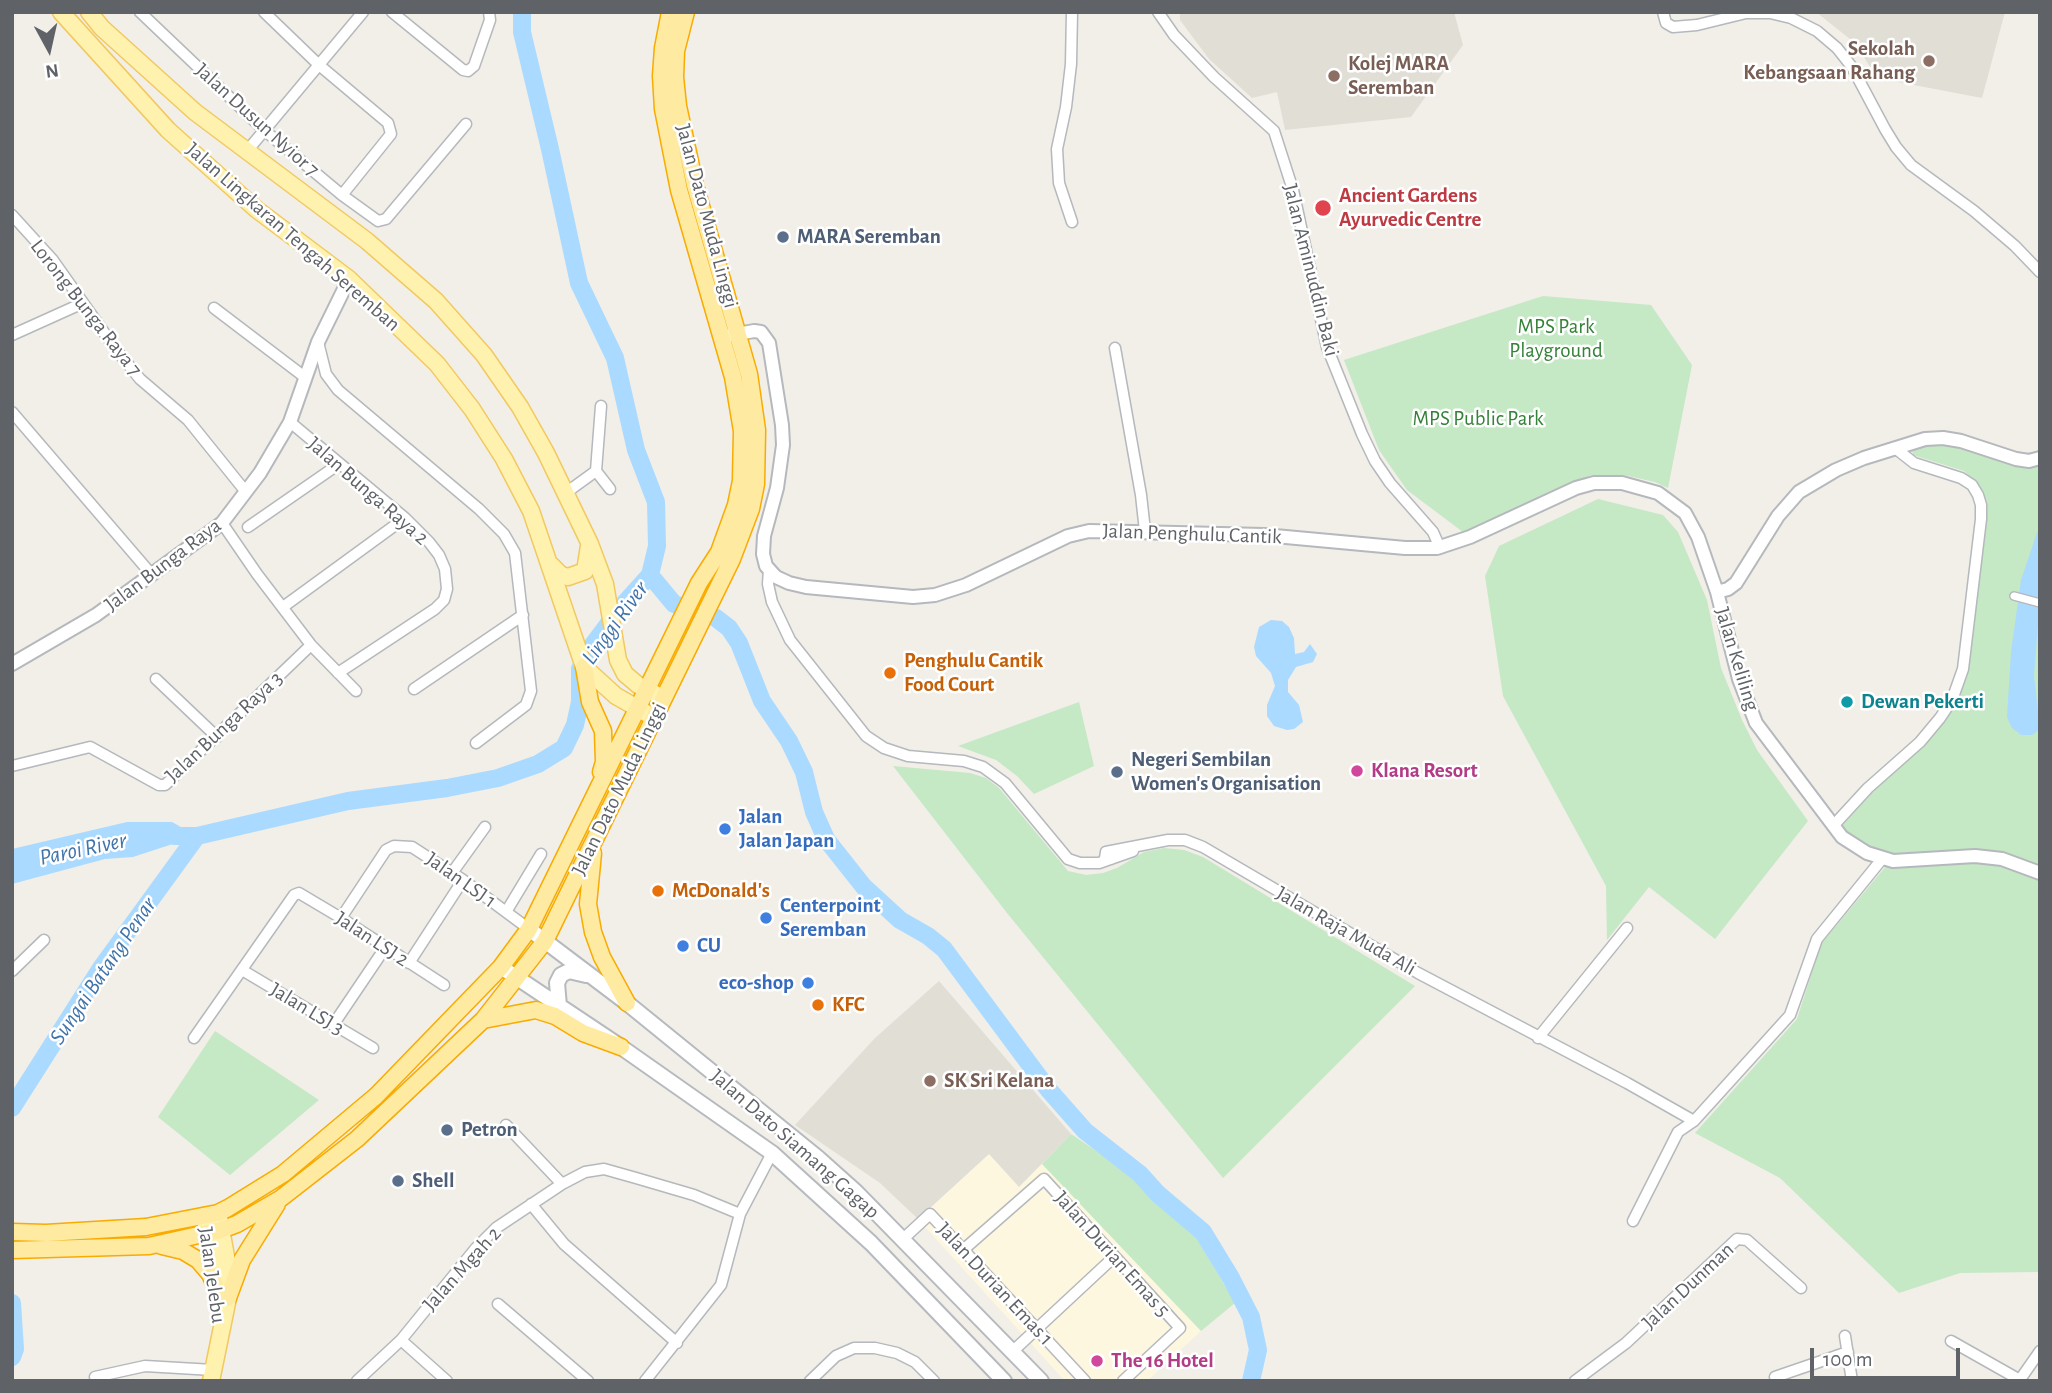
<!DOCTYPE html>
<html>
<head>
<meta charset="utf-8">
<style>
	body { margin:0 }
	#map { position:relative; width:2052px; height:1393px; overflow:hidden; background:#f1efe8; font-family:"Alegreya Sans",sans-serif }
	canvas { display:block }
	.frame { position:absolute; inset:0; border:14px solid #5f6368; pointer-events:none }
	.north { position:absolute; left:14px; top:14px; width:70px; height:70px; -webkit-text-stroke:5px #fff; paint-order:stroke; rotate:172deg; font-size:19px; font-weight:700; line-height:28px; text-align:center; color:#5f6368 }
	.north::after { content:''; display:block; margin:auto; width:24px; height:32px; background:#5f6368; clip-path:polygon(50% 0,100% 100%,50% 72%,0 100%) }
	.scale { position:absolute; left:1810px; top:1348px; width:150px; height:32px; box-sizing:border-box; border:4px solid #5f6368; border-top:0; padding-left:9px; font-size:21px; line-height:24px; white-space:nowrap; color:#5f6368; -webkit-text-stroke:5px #fff; paint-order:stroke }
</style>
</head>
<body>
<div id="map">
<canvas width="2052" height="1393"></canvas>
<div class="frame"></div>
<div class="north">N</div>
<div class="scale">100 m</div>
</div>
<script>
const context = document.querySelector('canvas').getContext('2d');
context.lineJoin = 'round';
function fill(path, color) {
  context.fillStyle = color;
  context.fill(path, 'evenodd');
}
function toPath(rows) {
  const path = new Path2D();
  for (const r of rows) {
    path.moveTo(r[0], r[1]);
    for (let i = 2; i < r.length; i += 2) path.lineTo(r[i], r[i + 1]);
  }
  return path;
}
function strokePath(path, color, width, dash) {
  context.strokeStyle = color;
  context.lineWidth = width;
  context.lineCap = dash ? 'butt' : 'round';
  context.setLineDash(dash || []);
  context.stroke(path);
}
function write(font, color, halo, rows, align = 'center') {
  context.font = font + ' "Alegreya Sans",sans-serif';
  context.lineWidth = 5;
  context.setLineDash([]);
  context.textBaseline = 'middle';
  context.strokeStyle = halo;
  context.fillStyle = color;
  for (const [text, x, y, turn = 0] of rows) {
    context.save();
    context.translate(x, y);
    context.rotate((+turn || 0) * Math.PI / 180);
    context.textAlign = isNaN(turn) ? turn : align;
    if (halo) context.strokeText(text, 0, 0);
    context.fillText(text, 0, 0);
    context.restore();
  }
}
fill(toPath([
	[989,1154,1019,1186,1042,1164,1201,1331,1147,1381,1065,1381,918,1219]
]), '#fef7e0');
fill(toPath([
	[1180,12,1454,12,1463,45,1411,117,1285,130,1277,92,1252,98,1209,59,1180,20],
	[1816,12,2005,12,1982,98,1877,78,1855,43],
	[939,981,1071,1134,1019,1187,989,1154,918,1219,880,1183,795,1125,875,1038]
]), '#e1ded6');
fill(toPath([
	[1543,296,1651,305,1692,365,1668,488,1655,482,1624,475,1591,475,1463,532,1407,490,1379,450,1344,360],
	[1929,444,1952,444,2019,467,2040,465,2040,871,2006,858,1884,857,1839,829,1943,716,1967,672,1987,517,1983,493,1964,471,1913,455,1912,449],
	[1598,499,1663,515,1678,532,1707,600,1721,668,1742,720,1757,750,1808,821,1715,939,1649,887,1607,940,1606,886,1503,696,1485,576,1499,546],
	[1079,702,1094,766,1034,794,1017,776,996,760,958,746],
	[893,766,970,773,986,778,999,788,1068,871,1086,875,1103,873,1117,868,1144,852,1164,848,1184,850,1203,857,1415,986,1223,1178,1007,913],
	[1973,859,2001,862,2040,876,2040,1272,1960,1273,1899,1293,1780,1178,1695,1133,1797,1019,1821,944,1886,866],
	[215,1031,319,1100,230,1175,158,1117],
	[1071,1134,1135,1177,1159,1204,1193,1232,1200,1243,1235,1303,1201,1331,1042,1164]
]), '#c5e8c5');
fill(toPath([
	[2040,524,2040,597,2034,676,2040,729,2032,735,2021,735,2012,728,2007,717,2011,652,2021,580],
	[1271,620,1282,621,1289,627,1294,638,1295,654,1304,652,1310,644,1317,654,1313,662,1296,667,1288,680,1288,692,1299,705,1303,722,1294,729,1287,730,1274,726,1267,716,1267,705,1275,686,1271,673,1256,656,1254,647,1259,627],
	[127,822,172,822,197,836,133,857,105,859,12,884,12,849]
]), '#aadaff');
strokePath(toPath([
	[650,575,674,604,716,618,729,628,739,643,762,701,789,741,804,772,814,812,826,839,864,887,900,920,928,936,944,949,1048,1089,1085,1131,1140,1174,1158,1194,1203,1232,1231,1278,1251,1317,1258,1350,1251,1381],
	[174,836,197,836,348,801,447,788,498,778,538,764,564,748,575,725,580,702,580,669,592,646,622,606,650,575,657,546,656,502,636,450,615,358,579,283,550,149,522,32,522,12],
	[12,1108,101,968,197,836],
	[12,1303,15,1349,12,1357]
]), '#aadaff', 18);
const pedestrian = toPath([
	[2014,596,2040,603]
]);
const minor = toPath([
	[140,12,264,130,342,195,378,221,386,219,466,124],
	[264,12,319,65,388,123,391,134,342,195],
	[392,12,463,70,468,71,474,66,490,20,489,12],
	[1158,12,1174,35,1214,77,1274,131,1293,190,1327,347,1362,434,1375,461,1390,483,1433,532,1440,548],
	[1663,12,1666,23,1673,27,1697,25,1746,13,1770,13,1791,18,1817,31,1837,48,1852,67,1885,129,1896,147,1911,165,1974,211,2015,246,2040,272],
	[247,151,363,12],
	[12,215,52,259,115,348,140,379,188,420,246,492],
	[1072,222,1059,183,1057,149,1066,107,1071,64,1072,12],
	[214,308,306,378],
	[12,335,83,303],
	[318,342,326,374,338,390,479,509,504,534,515,553,531,691,526,705,476,743],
	[1115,348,1141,495,1145,531],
	[12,412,152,575],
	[290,422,405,518,429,542,439,555,445,569,447,589,444,600,435,609,338,673],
	[596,471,610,489],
	[567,492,596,471,601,406],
	[222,523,257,574,311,645,356,691],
	[248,527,339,464],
	[769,569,768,584,772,602,790,640,866,736,884,748,908,756,964,761,983,767,1005,783,1068,859,1080,863,1099,863,1133,851],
	[283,607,405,518],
	[156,679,217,737],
	[414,689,523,615],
	[12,766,90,747,159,785,165,785,311,645],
	[1833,826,1868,788,1920,742,1940,718,1952,700,1963,669,1981,519,1981,505,1978,495,1972,485,1961,478,1914,463,1895,448],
	[1111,859,1105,858,1106,852,1168,840,1185,840,1203,847,1418,973,1627,1083,1694,1121],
	[452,873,485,827],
	[506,912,541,854],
	[341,918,386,850,394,846,412,847,463,880,529,929],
	[409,963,463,880],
	[242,970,373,1048],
	[12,971,44,940],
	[333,1025,385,948],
	[194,1038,294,895,299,893,341,918,444,985],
	[1538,1038,1627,928],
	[506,1125,562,1184],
	[531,1204,564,1244,677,1343],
	[1633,1221,1678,1132,1694,1121,1790,1015,1817,939,1882,859],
	[903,1239,930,1214,1085,1381],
	[963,1250,1044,1179,1180,1328,1123,1381],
	[498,1304,588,1381],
	[1845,1336,1852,1381],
	[401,1340,447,1381],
	[1951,1341,2020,1380],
	[1013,1351,1114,1257],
	[95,1377,145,1366,213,1370],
	[1775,1377,1848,1352],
	[357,1381,401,1340,476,1248,496,1228,562,1184,585,1172,604,1169,636,1178,694,1195,740,1214],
	[645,1381,721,1285,740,1214,772,1153],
	[810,1381,836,1356,854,1348,875,1348,897,1353,915,1362,934,1381],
	[1575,1381,1626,1343,1737,1239,1747,1240,1801,1288],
	[2019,1381,2040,1351]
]);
const tertiary = toPath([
	[721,337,754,331,761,332,769,343,782,425,783,445,777,488,764,536,763,554,766,566,776,577,789,583,806,587,913,597,935,595,966,585,1068,536,1089,531,1264,535,1405,548,1437,548,1470,537,1576,488,1594,483,1622,483,1658,493,1685,513,1698,537,1717,592,1739,679,1756,723,1842,837,1867,853,1893,861,1975,856,2002,859,2040,873],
	[1717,592,1728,589,1736,583,1778,516,1799,492,1836,470,1864,458,1925,439,1943,438,1961,441,2016,459,2029,461,2040,458],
	[12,664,96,615,222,523,260,473,290,422,318,342,349,279]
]);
const secondary = toPath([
	[529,929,627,1003,818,1158,856,1192,1041,1381],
	[501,967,621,1047,772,1153,871,1243,1004,1381],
	[559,1006,557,983,561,975,569,971,586,975]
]);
const primary = toPath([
	[61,12,168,130,256,209,349,279,437,364,472,409,504,459,531,511,584,667,616,696,653,717],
	[89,12,102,28,195,112,367,241,436,301,484,355,520,407,546,453,590,544,605,584,618,660,625,674,638,685,663,698],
	[551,565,561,575,568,577,585,571,589,546],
	[204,1216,216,1269,217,1290],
	[211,1381,228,1298,227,1262,219,1218]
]);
const trunk = toPath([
	[584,667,590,702,603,731,604,762,601,772],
	[593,853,588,904,593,932,602,957,627,1003],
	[483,1020,536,1010,555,1016,583,1033,621,1047],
	[12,1232,46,1233,146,1227,218,1213,228,1208,283,1174,376,1096,501,967,529,929,699,583,719,552,736,505,741,481,742,431,733,377,679,190,663,109,661,76,663,48,670,12],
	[162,1246,183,1251,198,1260,210,1274,217,1290],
	[12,1250,149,1246,221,1230,237,1224,280,1199,357,1139,483,1020,545,941,732,559,751,509,756,484,757,430,749,374,695,185,678,106,675,77,676,51,686,12],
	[228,1298,242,1260,277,1204]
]);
strokePath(pedestrian, '#b5b8bc', 10);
strokePath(minor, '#b5b8bc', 13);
strokePath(tertiary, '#b5b8bc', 16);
strokePath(secondary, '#b6babf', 18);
strokePath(primary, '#f2c960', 19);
strokePath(trunk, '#f9ab00', 19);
strokePath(pedestrian, '#fff', 7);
strokePath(minor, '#fff', 10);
strokePath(tertiary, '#fff', 12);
strokePath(secondary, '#fff', 14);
strokePath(primary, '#fff2af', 16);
strokePath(trunk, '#feeaa1', 16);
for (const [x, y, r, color] of [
	[1929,61,7,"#8d6e63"],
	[1334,76,7,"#8d6e63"],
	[1323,208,9,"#e0444e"],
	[783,237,7,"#5c6f8a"],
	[890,673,7,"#e8710a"],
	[1847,702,7,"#0f9aa8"],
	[1357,771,7,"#d1479c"],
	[1117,772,7,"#5c6f8a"],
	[725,829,7,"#3f7fe0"],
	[658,891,7,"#e8710a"],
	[766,918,7,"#3f7fe0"],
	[683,946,7,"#3f7fe0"],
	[808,983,7,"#3f7fe0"],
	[818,1005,7,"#e8710a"],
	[930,1081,7,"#8d6e63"],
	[447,1130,7,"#5c6f8a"],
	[398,1181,7,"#5c6f8a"],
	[1097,1361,7,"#d1479c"]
]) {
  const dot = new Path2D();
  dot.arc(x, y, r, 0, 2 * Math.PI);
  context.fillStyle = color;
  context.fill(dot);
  strokePath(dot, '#fff', 2.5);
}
write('bold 21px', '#785e54', '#fff', [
	["Sekolah",1915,49,"right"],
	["Kebangsaan Rahang",1915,73,"right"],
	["Kolej MARA",1348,64],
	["Seremban",1348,88],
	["SK Sri Kelana",944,1081]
], 'left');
write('21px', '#5f6368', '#fff', [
	["Jalan Dusun Nyior 7",257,120,42],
	["Jalan Dato Muda Linggi",707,216,75],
	["Jalan Lingkaran Tengah Seremban",293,237,41],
	["Jalan Aminuddin Baki",1311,270,76],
	["Lorong Bunga Raya 7",86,308,52],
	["Jalan Bunga Raya 2",368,491,41],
	["Jalan Penghulu Cantik",1192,534,2],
	["Jalan Bunga Raya",163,565,-37],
	["Jalan Keliling",1737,659,73],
	["Jalan Bunga Raya 3",224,727,-43],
	["Jalan Dato Muda Linggi",619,789,-64],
	["Jalan LSJ 1",461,880,35],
	["Jalan Raja Muda Ali",1346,931,30],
	["Jalan LSJ 2",372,939,33],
	["Jalan LSJ 3",307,1009,31],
	["Jalan Dato Siamang Gagap",795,1144,41],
	["Jalan Durian Emas 5",1112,1254,48],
	["Jalan Mgah 2",462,1269,-48],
	["Jalan Jelebu",212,1275,82],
	["Jalan Durian Emas 1",995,1284,47],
	["Jalan Dunman",1688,1286,-43]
]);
write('bold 21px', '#be3a42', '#fff', [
	["Ancient Gardens",1339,196],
	["Ayurvedic Centre",1339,220]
], 'left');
write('bold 21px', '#4e5e75', '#fff', [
	["MARA Seremban",797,237],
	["Negeri Sembilan",1131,760],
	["Women's Organisation",1131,784],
	["Petron",461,1130],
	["Shell",412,1181]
], 'left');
write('21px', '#348238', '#fff', [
	["MPS Park",1556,327],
	["Playground",1556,351],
	["MPS Public Park",1478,419]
]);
write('bold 21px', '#c56008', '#fff', [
	["Penghulu Cantik",904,661],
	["Food Court",904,685],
	["McDonald's",672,891],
	["KFC",832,1005]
], 'left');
write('bold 21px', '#0d838f', '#fff', [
	["Dewan Pekerti",1861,702]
], 'left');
write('bold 21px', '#b23c85', '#fff', [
	["Klana Resort",1371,771],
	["The 16 Hotel",1111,1361]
], 'left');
write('bold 21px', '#366cbe', '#fff', [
	["Jalan",739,817],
	["Jalan Japan",739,841],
	["Centerpoint",780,906],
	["Seremban",780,930],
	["CU",697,946],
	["eco-shop",794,983,"right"]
], 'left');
write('italic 23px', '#4174aa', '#fff', [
	["Linggi River",615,623,-54],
	["Paroi River",83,849,-12],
	["Sungai Batang Penar",103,971,-56]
]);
</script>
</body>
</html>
